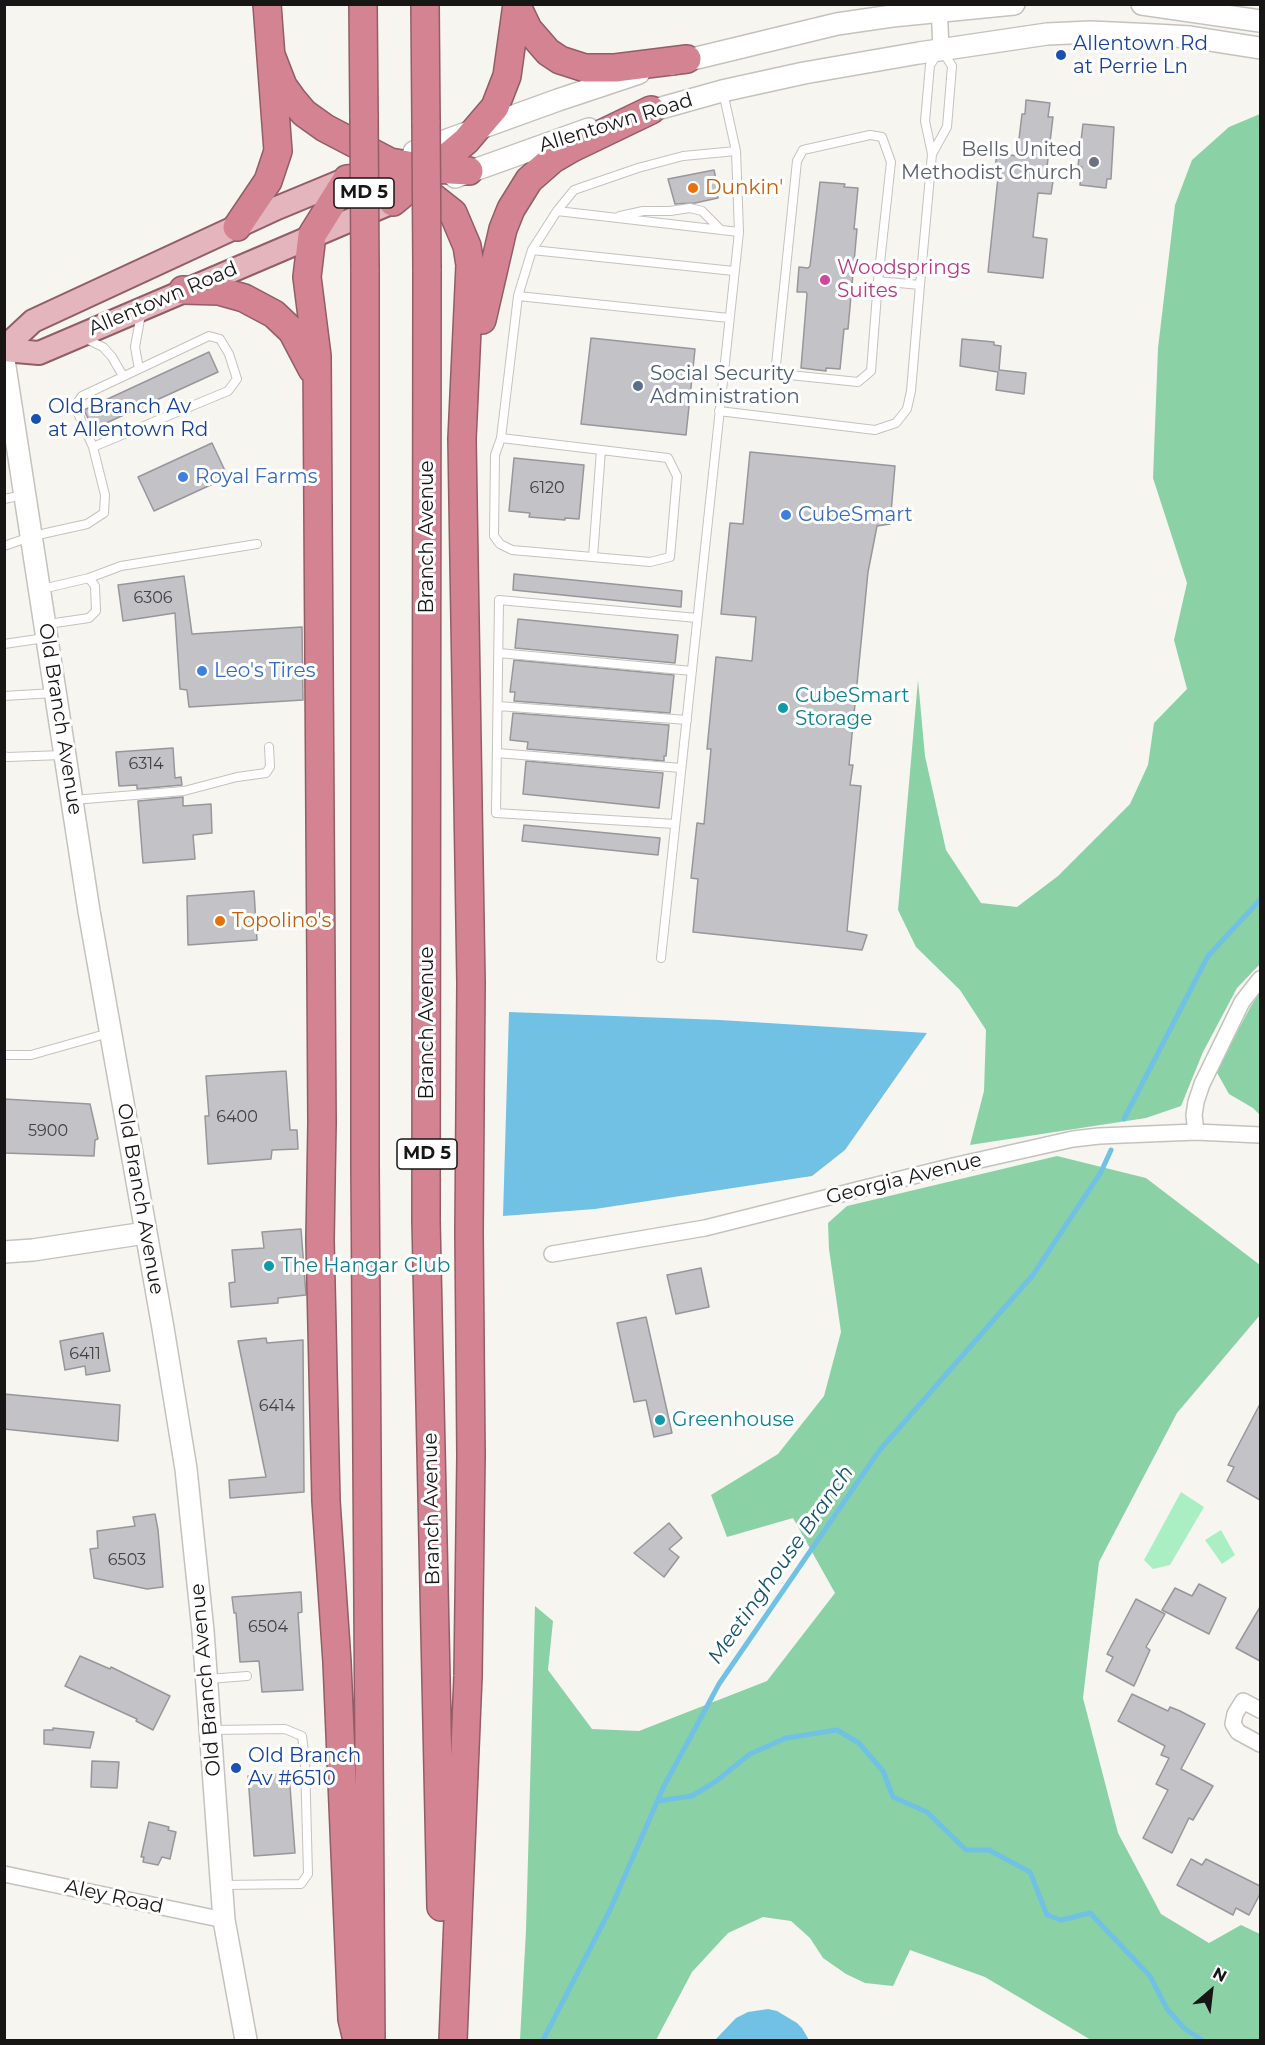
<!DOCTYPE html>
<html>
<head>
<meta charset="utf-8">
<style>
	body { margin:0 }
	#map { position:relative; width:1265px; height:2045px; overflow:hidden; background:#f7f5f0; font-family:Montserrat,sans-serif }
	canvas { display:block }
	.frame { position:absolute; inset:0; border:6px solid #171615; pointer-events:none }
	.north { position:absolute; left:1181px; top:1961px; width:60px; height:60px; -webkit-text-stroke:4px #fff; paint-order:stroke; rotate:28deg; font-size:16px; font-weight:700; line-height:24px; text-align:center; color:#171615 }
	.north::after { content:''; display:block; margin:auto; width:21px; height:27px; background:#171615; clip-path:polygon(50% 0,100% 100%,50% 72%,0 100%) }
</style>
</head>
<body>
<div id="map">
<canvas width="1265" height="2045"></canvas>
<div class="frame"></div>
<div class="north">N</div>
</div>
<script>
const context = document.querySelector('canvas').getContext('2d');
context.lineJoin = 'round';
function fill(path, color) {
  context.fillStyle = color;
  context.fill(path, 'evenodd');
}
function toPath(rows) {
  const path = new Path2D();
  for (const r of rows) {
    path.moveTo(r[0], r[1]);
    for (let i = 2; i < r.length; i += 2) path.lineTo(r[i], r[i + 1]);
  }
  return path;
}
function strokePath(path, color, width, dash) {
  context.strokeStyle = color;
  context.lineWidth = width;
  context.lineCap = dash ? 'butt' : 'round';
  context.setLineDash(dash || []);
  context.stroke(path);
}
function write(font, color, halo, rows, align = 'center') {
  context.font = font + ' Montserrat,sans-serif';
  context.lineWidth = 6;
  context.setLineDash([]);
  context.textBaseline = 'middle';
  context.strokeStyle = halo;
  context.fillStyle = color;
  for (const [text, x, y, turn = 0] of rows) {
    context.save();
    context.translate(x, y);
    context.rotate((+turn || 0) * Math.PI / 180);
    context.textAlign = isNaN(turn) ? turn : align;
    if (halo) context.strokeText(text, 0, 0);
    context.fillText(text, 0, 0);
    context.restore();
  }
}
fill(toPath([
	[1181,1492,1204,1507,1170,1565,1153,1569,1144,1560],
	[1221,1530,1235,1555,1222,1564,1205,1540]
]), '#aaefc4');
fill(toPath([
	[1260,114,1260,964,1237,988,1203,1052,1181,1106,1146,1118,970,1145,984,1091,986,1030,960,990,916,947,898,910,918,680,925,756,946,850,981,903,1017,907,1058,876,1130,804,1148,765,1154,723,1187,689,1174,640,1187,583,1153,478,1158,348,1175,205,1192,160,1229,127],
	[1260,992,1260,1115,1253,1108,1229,1094,1216,1071,1251,1006],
	[1057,1156,1146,1178,1260,1265,1260,1315,1177,1413,1099,1562,1083,1698,1118,1833,1161,1914,1209,1943,1241,1925,1260,1934,1260,2040,1091,2040,985,1977,910,1950,893,1986,865,1983,846,1974,823,1958,810,1938,791,1921,763,1917,728,1933,692,1972,656,2040,520,2040,526,1930,535,1606,553,1621,548,1670,592,1729,639,1731,767,1681,835,1593,793,1518,727,1537,711,1495,778,1454,824,1396,841,1332,829,1249,828,1223,847,1206]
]), '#8bd1a6');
fill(toPath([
	[509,1012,720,1020,927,1033,845,1150,812,1176,595,1209,503,1216],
	[768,2009,777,2011,797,2023,802,2028,809,2040,715,2040,736,2018,748,2012]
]), '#71c1e4');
strokePath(toPath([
	[1124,1119,1208,956,1260,900],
	[658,1801,692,1796,715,1782,750,1754,786,1738,837,1730,859,1743,883,1771,893,1797,927,1812,966,1850,989,1850,1030,1872,1047,1915,1061,1920,1090,1913,1150,1976,1167,2009,1185,2029,1202,2040],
	[543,2040,610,1910,663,1788,719,1684,879,1451,1033,1275,1101,1172,1111,1150]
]), '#71c1e4', 5);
const building = toPath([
	[1026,100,1050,103,1048,117,1053,117,1047,167,1055,168,1051,194,1038,193,1033,237,1047,239,1043,278,988,272,998,177,994,176,997,153,1017,156,1022,114,1025,114,1026,100],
	[1083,124,1114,127,1111,179,1107,179,1106,188,1080,185,1082,167,1078,166,1083,124],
	[714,170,718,188,716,188,718,198,695,203,675,204,668,179,714,170],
	[820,182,845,184,844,187,858,188,854,229,857,229,848,329,844,329,840,369,826,368,826,371,801,368,807,294,806,292,797,292,799,267,808,268,810,266,820,182],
	[591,338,695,349,686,435,581,424,591,338],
	[962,339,994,342,994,345,1001,346,999,370,1026,373,1024,394,996,390,998,372,960,366,962,339],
	[209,352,218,372,93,429,84,410,209,352],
	[212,443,228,477,154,511,138,477,212,443],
	[750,452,895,466,890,524,877,526,868,572,849,765,853,765,850,785,861,786,847,931,867,935,862,950,693,932,698,879,691,878,697,823,704,824,711,749,707,749,716,657,752,661,756,617,721,614,730,523,743,524,750,452],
	[514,458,584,465,579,519,565,518,565,520,529,517,530,513,509,511,514,458],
	[514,574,682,591,681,607,513,590,514,574],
	[184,576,192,634,302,627,303,700,189,707,187,690,180,689,175,613,123,621,118,585,184,576],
	[518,619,678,635,675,663,515,648,518,619],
	[514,660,674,675,670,713,514,701,515,692,510,692,514,660],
	[513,713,669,725,666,756,664,756,664,761,527,749,528,742,510,740,513,713],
	[173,748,175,778,181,777,182,785,137,789,137,785,119,786,116,752,173,748],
	[526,761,663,773,659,808,523,794,526,761],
	[183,797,183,806,211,804,212,833,193,835,195,859,143,863,138,801,183,797],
	[524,825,660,838,658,855,522,841,524,825],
	[254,891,257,940,188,945,187,896,254,891],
	[286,1071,290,1130,297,1130,298,1149,272,1150,271,1159,208,1164,205,1116,209,1116,206,1076,286,1071],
	[4,1099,90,1104,98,1139,95,1140,94,1156,4,1153,4,1099],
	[301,1229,306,1295,278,1298,278,1303,231,1307,229,1283,235,1282,232,1250,264,1248,262,1232,301,1229],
	[701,1268,709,1307,676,1314,667,1275,701,1268],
	[646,1317,672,1433,654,1437,646,1400,634,1402,617,1323,646,1317],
	[103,1333,110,1371,86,1375,85,1366,65,1370,60,1341,103,1333],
	[266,1338,267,1343,303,1340,304,1492,230,1498,229,1480,266,1477,238,1341,266,1338],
	[4,1394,120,1405,118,1441,4,1429,4,1394],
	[1260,1404,1260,1500,1227,1481,1234,1467,1228,1465,1260,1404],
	[155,1514,158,1530,163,1587,147,1589,94,1578,90,1549,98,1548,97,1531,135,1526,133,1517,155,1514],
	[669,1523,682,1538,669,1549,679,1557,664,1577,634,1553,669,1523],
	[1199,1584,1226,1598,1209,1634,1162,1610,1175,1588,1192,1596,1199,1584],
	[301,1592,302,1612,298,1613,303,1690,262,1692,259,1661,240,1662,236,1613,234,1613,232,1597,301,1592],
	[1136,1599,1165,1614,1146,1647,1150,1650,1134,1686,1106,1671,1113,1657,1107,1654,1136,1599],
	[1260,1607,1260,1661,1236,1648,1260,1607],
	[80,1656,110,1669,111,1667,170,1696,153,1730,136,1721,137,1719,65,1686,80,1656],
	[1132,1694,1168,1711,1170,1707,1180,1711,1205,1724,1181,1769,1213,1786,1193,1820,1189,1818,1172,1853,1143,1838,1168,1790,1156,1784,1169,1758,1161,1755,1165,1746,1118,1721,1132,1694],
	[53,1728,94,1732,90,1748,44,1744,44,1730,53,1730,53,1728],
	[92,1761,119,1762,117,1788,91,1787,92,1761],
	[289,1773,295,1853,254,1856,248,1776,289,1773],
	[149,1822,169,1827,168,1830,176,1832,170,1859,162,1857,158,1865,143,1862,144,1857,141,1857,149,1822],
	[1191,1859,1202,1865,1206,1859,1260,1886,1260,1894,1249,1915,1236,1908,1233,1915,1177,1885,1191,1859]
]);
fill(building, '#c3c2c7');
strokePath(building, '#97969b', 1.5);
const lane = toPath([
	[557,211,739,232],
	[620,216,643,211,670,211,690,208,702,211,721,230],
	[532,250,734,271],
	[878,281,871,371,864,377,858,382,780,374,776,365,797,161,803,150,870,135,882,137,891,162,878,281,920,285,932,154,925,121,930,65,941,49,952,66,947,127,932,154],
	[518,296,729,318],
	[86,339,103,347,112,357,123,376],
	[139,369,135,347,141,314],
	[719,411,875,430,896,423,907,409,911,391,920,285],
	[501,438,495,455,494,536,500,544,512,550,650,562,670,557,677,476,668,458,501,438,518,296,532,250,557,211,574,190,638,168,683,156,736,151],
	[4,499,24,495],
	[4,546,33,536,87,524,104,513,105,495,93,447,228,391,237,379,229,354,220,339,209,336,82,396,77,403,77,411,93,447],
	[593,557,601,450],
	[89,578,121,566,257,544],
	[42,589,89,578,95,586,96,611,89,618,48,624],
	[4,644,45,638],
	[499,653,692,671],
	[4,696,54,693],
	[498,706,687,720],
	[497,753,681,768],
	[4,756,8,757,63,755],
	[73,800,184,791,237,777,266,773,270,767,269,747],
	[675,824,496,813,499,600,697,618],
	[661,958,739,232,736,151,723,92],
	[4,1055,31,1055,109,1033],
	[208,1679,247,1676],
	[211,1730,285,1729,302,1736,305,1761,308,1874,301,1884,223,1885]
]);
const street = toPath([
	[939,4,941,49],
	[1196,1132,1194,1115,1196,1102,1202,1084,1242,1002,1260,979],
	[552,1254,705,1228,953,1166,1073,1139,1099,1136,1196,1132,1260,1135],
	[1260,1710,1243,1701,1235,1714,1233,1724,1238,1732,1260,1744],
	[4,1874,224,1920]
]);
const secondary = toPath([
	[1142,4,1260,21],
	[672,64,837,24,892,16,1014,4],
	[636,115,722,91,804,73,919,53,1047,34,1091,32,1155,35,1190,37,1260,48],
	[414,152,558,100,639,73],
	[455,177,589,129],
	[4,360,89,911,163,1328,186,1469,203,1631,224,1920,246,2040],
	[4,1252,33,1250,145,1233]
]);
const primary = toPath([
	[4,348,33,321,277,208,347,179],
	[4,350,39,353,393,202]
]);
const highway = toPath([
	[363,4,364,117],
	[425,4,426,123],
	[517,6,528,29,548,52,560,60,585,68,615,68,687,59],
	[271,55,283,86,293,100,304,113,325,128,390,162,432,169,469,171],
	[393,202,466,141,495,107,507,76,517,4],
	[237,227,268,181,278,151,267,4],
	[427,268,426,1220,441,1907],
	[365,269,365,1166,371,2040],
	[183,290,219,291,244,298,274,314,292,331,312,369],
	[482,320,503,229,511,209,529,180,553,159,572,148,651,110],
	[357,2040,352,2019,337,1662,326,1501,320,1240,322,1123,317,356,307,277,312,235,347,179,390,175,415,183,453,213,467,246,470,265,462,439,471,983,469,1232,471,1456,468,1676,453,2040]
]);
strokePath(lane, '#c5c2be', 10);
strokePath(street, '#c5c2be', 18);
strokePath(secondary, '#c5c2be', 24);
strokePath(primary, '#925d66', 26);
strokePath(highway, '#925d66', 30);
strokePath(lane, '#fff', 8);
strokePath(street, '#fff', 15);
strokePath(secondary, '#fff', 21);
strokePath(primary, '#e5b5be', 22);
strokePath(highway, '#d48392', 27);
const highwayBridge = toPath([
	[364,117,365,269],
	[426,123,427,268]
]);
strokePath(highwayBridge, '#925d66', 30, []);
strokePath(highwayBridge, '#d48392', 27);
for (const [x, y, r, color] of [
	[1061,55,6,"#1a4fb4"],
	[1094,162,6,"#6b7280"],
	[693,188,6,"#e8710a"],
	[825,280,6,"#d1479c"],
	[638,386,6,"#5c6f8a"],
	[36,419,6,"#1a4fb4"],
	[183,477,6,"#3f7fe0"],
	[786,515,6,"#3f7fe0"],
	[202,671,6,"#3f7fe0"],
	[783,708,6,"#0f9aa8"],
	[220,921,6,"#e8710a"],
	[269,1266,6,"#0f9aa8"],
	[660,1420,6,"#0f9aa8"],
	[236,1768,6,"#1a4fb4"]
]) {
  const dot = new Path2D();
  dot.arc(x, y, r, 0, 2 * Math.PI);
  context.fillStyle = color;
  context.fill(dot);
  strokePath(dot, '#fff', 2);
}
write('16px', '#424142', null, [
	["6120",547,488],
	["6306",153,598],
	["6314",146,764],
	["6400",237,1117],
	["5900",48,1131],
	["6411",85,1354],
	["6414",277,1406],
	["6503",127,1560],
	["6504",268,1627]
]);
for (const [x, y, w] of [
	[364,193,60],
	[427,1154,60]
]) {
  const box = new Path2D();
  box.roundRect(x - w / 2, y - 15, w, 30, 4.5);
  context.fillStyle = '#fff';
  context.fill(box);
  strokePath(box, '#171615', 1.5);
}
write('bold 18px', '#171615', null, [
	["MD 5",364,193],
	["MD 5",427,1154]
]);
write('20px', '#164399', '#fff', [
	["Allentown Rd",1073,44],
	["at Perrie Ln",1073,67],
	["Old Branch Av",48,407],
	["at Allentown Rd",48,430],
	["Old Branch",248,1756],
	["Av #6510",248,1779]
], 'left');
write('20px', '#171615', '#fff', [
	["Allentown Road",616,123,-17],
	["Allentown Road",163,299,-23],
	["Branch Avenue",427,537,-90],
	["Old Branch Avenue",60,719,81],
	["Branch Avenue",427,1023,-90],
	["Georgia Avenue",904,1179,-14],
	["Old Branch Avenue",140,1199,80],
	["Branch Avenue",432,1509,-91],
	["Old Branch Avenue",206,1680,-95],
	["Aley Road",114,1897,12]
]);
write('20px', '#5b616d', '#fff', [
	["Bells United",1082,150],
	["Methodist Church",1082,173]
], 'right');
write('20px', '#c56008', '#fff', [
	["Dunkin'",705,188],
	["Topolino's",232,921]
], 'left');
write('20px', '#b23c85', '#fff', [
	["Woodsprings",837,268],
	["Suites",837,291]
], 'left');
write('20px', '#4e5e75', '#fff', [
	["Social Security",650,374],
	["Administration",650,397]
], 'left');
write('20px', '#366cbe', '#fff', [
	["Royal Farms",195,477],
	["CubeSmart",798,515],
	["Leo's Tires",214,671]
], 'left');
write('20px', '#0d838f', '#fff', [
	["CubeSmart",795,696],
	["Storage",795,719],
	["The Hangar Club",281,1266],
	["Greenhouse",672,1420]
], 'left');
write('italic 21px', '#11536b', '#fff', [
	["Meetinghouse Branch",781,1565,-55]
]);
</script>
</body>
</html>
